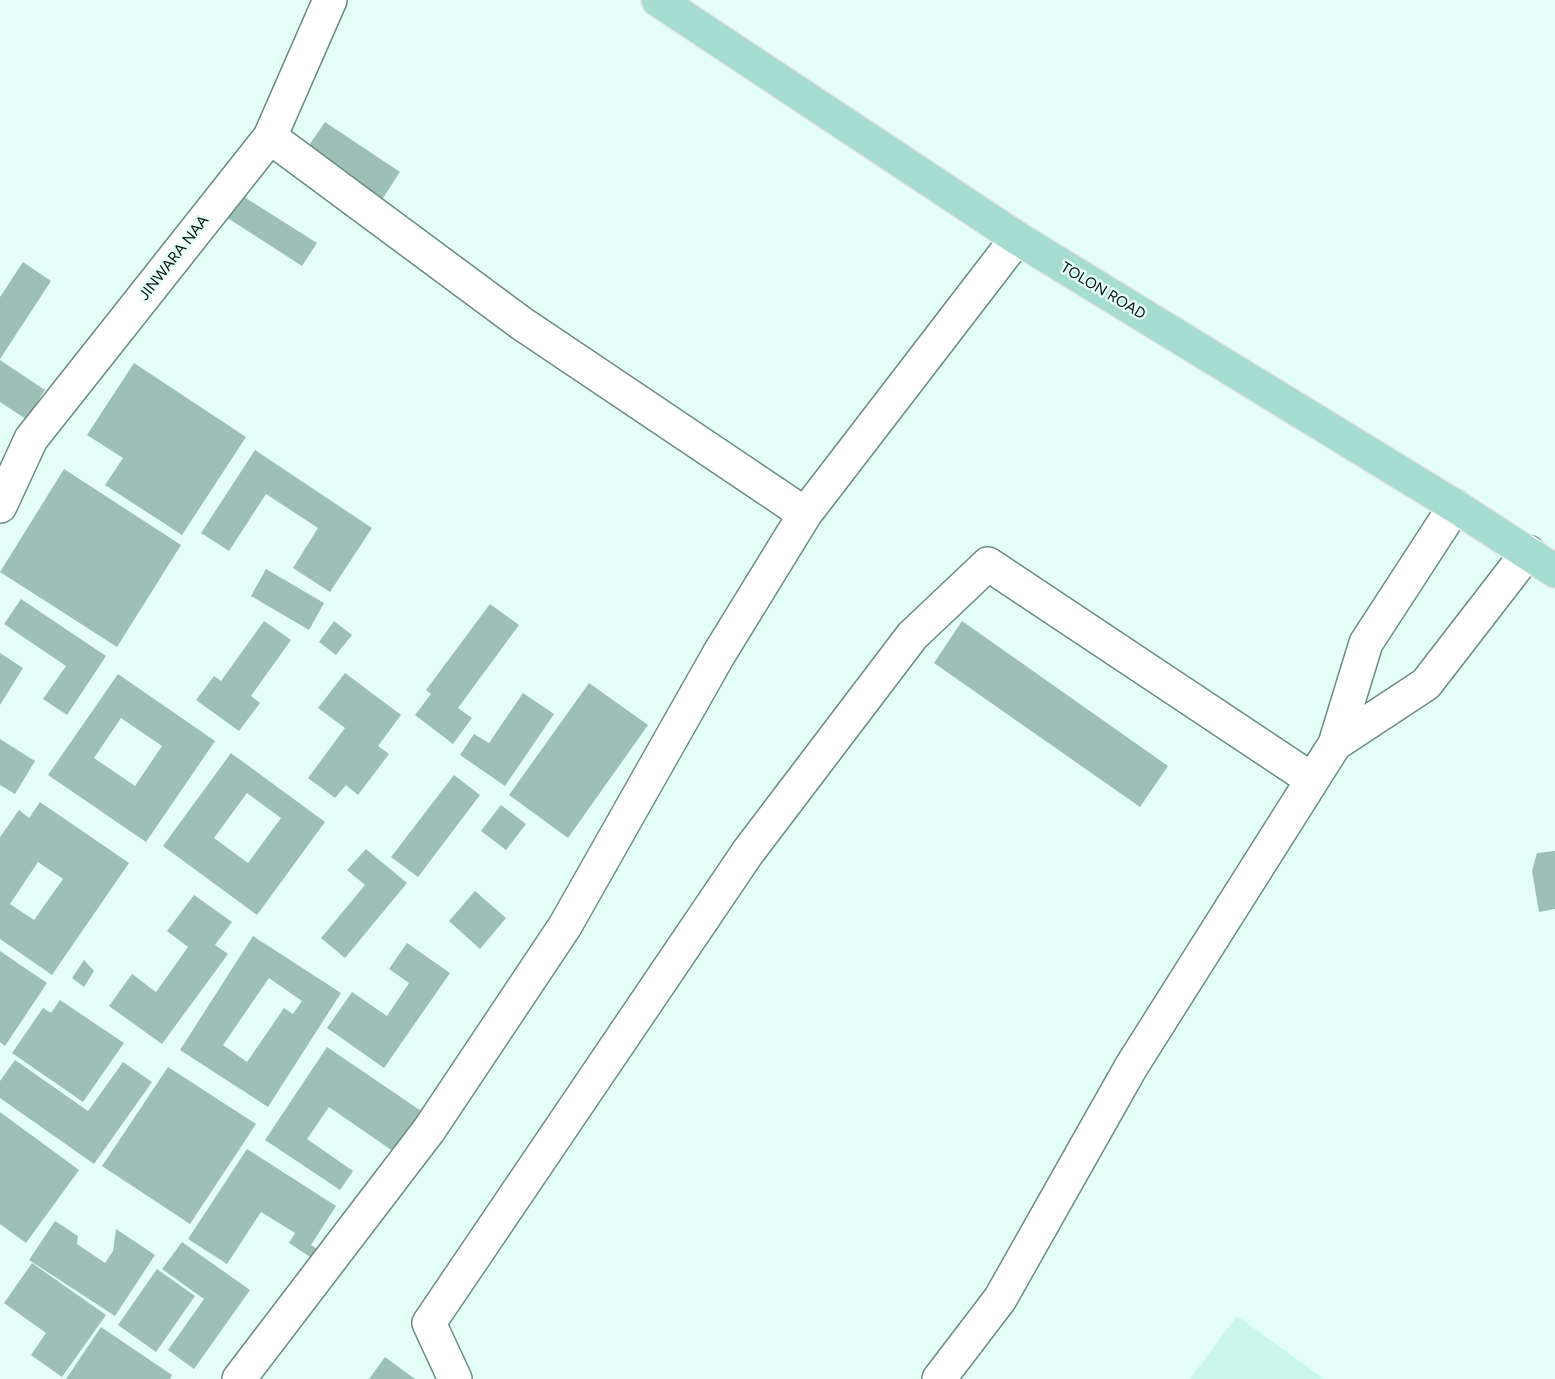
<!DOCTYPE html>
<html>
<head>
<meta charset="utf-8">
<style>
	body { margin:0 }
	canvas { display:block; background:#e3fff7 }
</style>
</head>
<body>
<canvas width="1555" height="1379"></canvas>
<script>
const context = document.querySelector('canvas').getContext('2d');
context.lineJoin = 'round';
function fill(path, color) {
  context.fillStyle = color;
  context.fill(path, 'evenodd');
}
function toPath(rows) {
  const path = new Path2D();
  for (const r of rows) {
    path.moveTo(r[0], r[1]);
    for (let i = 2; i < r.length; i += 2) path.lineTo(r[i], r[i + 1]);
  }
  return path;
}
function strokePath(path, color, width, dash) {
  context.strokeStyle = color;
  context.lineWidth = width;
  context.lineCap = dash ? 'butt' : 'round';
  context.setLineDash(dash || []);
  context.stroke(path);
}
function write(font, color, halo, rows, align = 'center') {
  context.font = font + ' Figtree,sans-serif';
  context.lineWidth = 5;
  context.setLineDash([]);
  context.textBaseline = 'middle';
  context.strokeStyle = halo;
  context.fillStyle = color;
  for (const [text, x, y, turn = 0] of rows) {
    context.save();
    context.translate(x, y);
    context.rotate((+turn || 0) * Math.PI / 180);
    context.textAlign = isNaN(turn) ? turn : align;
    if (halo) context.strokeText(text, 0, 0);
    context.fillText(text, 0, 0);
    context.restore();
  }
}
fill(toPath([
	[1237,1316,1324,1379,1190,1379]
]), '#cbf7eb');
fill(toPath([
	[325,122,400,172,379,204,303,154],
	[241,195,317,243,302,266,226,217],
	[23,262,51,281,0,359,0,297],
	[0,360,45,390,26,419,0,402],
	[134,363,246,437,182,535,105,485,123,458,87,435],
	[255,450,372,528,330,592,293,568,318,528,266,494,229,551,201,533],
	[64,469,181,545,117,647,0,572],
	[266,569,324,603,309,630,251,596],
	[21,599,106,656,67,715,43,699,66,666,4,624],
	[490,604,519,625,458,708,472,718,453,744,415,715,431,694,426,690],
	[264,621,291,640,251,696,260,703,239,731,196,700,214,676,221,681],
	[334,621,352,635,336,655,319,642],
	[962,621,1168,766,1140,807,934,663],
	[0,653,23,668,0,705],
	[345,673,401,715,378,746,389,754,358,795,346,785,335,798,308,778,345,728,318,708],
	[118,674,215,741,146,842,48,775],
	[121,718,162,746,135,786,94,758],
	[589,683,648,725,568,838,509,795],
	[523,693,554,714,505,786,460,755,474,734,489,743],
	[0,739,35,761,15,794,0,785],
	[231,753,325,822,257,915,163,846],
	[247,793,281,818,248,863,214,838],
	[454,775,480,795,418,877,391,857],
	[40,802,129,863,52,975,0,939,0,837,19,810,29,818],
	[38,862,63,879,34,920,10,904],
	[501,805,526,824,506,850,481,831],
	[366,849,407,883,345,958,321,938,365,885,347,870],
	[1555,851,1555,909,1539,912,1532,871,1537,853],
	[475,891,506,918,480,949,449,921],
	[194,895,232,922,215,945,228,954,162,1044,109,1006,132,974,156,992,188,947,167,931],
	[253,936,341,993,268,1107,180,1050],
	[269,978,302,1001,293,1014,284,1008,247,1062,223,1045],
	[407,943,450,973,384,1068,327,1028,352,992,387,1016,409,983,389,969],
	[0,951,47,983,5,1046,0,1042],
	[84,960,94,971,84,987,72,978],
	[60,1000,124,1043,83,1102,12,1053,43,1008,51,1013],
	[327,1047,427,1115,400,1156,329,1107,307,1139,353,1171,340,1190,265,1140],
	[15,1060,88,1111,123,1062,152,1082,94,1164,0,1098,0,1081],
	[168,1067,256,1124,190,1224,102,1166],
	[0,1112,79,1170,26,1243,0,1224],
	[247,1149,336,1206,311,1245,319,1250,313,1259,289,1243,295,1233,261,1212,227,1264,188,1239],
	[55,1221,78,1236,77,1244,105,1263,113,1251,116,1229,155,1255,115,1316,29,1260],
	[182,1242,250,1290,194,1369,168,1350,204,1299,162,1269],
	[32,1263,106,1315,62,1377,31,1355,46,1333,4,1303],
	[157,1269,195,1296,156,1352,118,1325],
	[101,1327,172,1375,170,1379,66,1379],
	[385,1357,415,1379,369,1379]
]), '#9ebfb6');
const minor = toPath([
	[270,137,521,323,805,514],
	[0,506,31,439,270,137,330,0],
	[1335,744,1426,684,1528,552],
	[239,1379,429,1130,565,926,719,654,805,514,1017,238],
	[455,1379,429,1323,748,852,912,636,988,564,1311,779],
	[939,1379,1000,1299,1131,1067,1335,744,1366,643,1455,506]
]);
const major = toPath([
	[658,0,1017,238,1455,506,1555,571]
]);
strokePath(minor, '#6b8c83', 36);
strokePath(major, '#e6e7e7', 36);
strokePath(minor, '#fff', 33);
strokePath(major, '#a7dcd0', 33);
write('15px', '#05100e', '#e3fff7', [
	["JINWARA NAA",174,258,-52],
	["TOLON ROAD",1103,291,31]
]);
</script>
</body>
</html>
